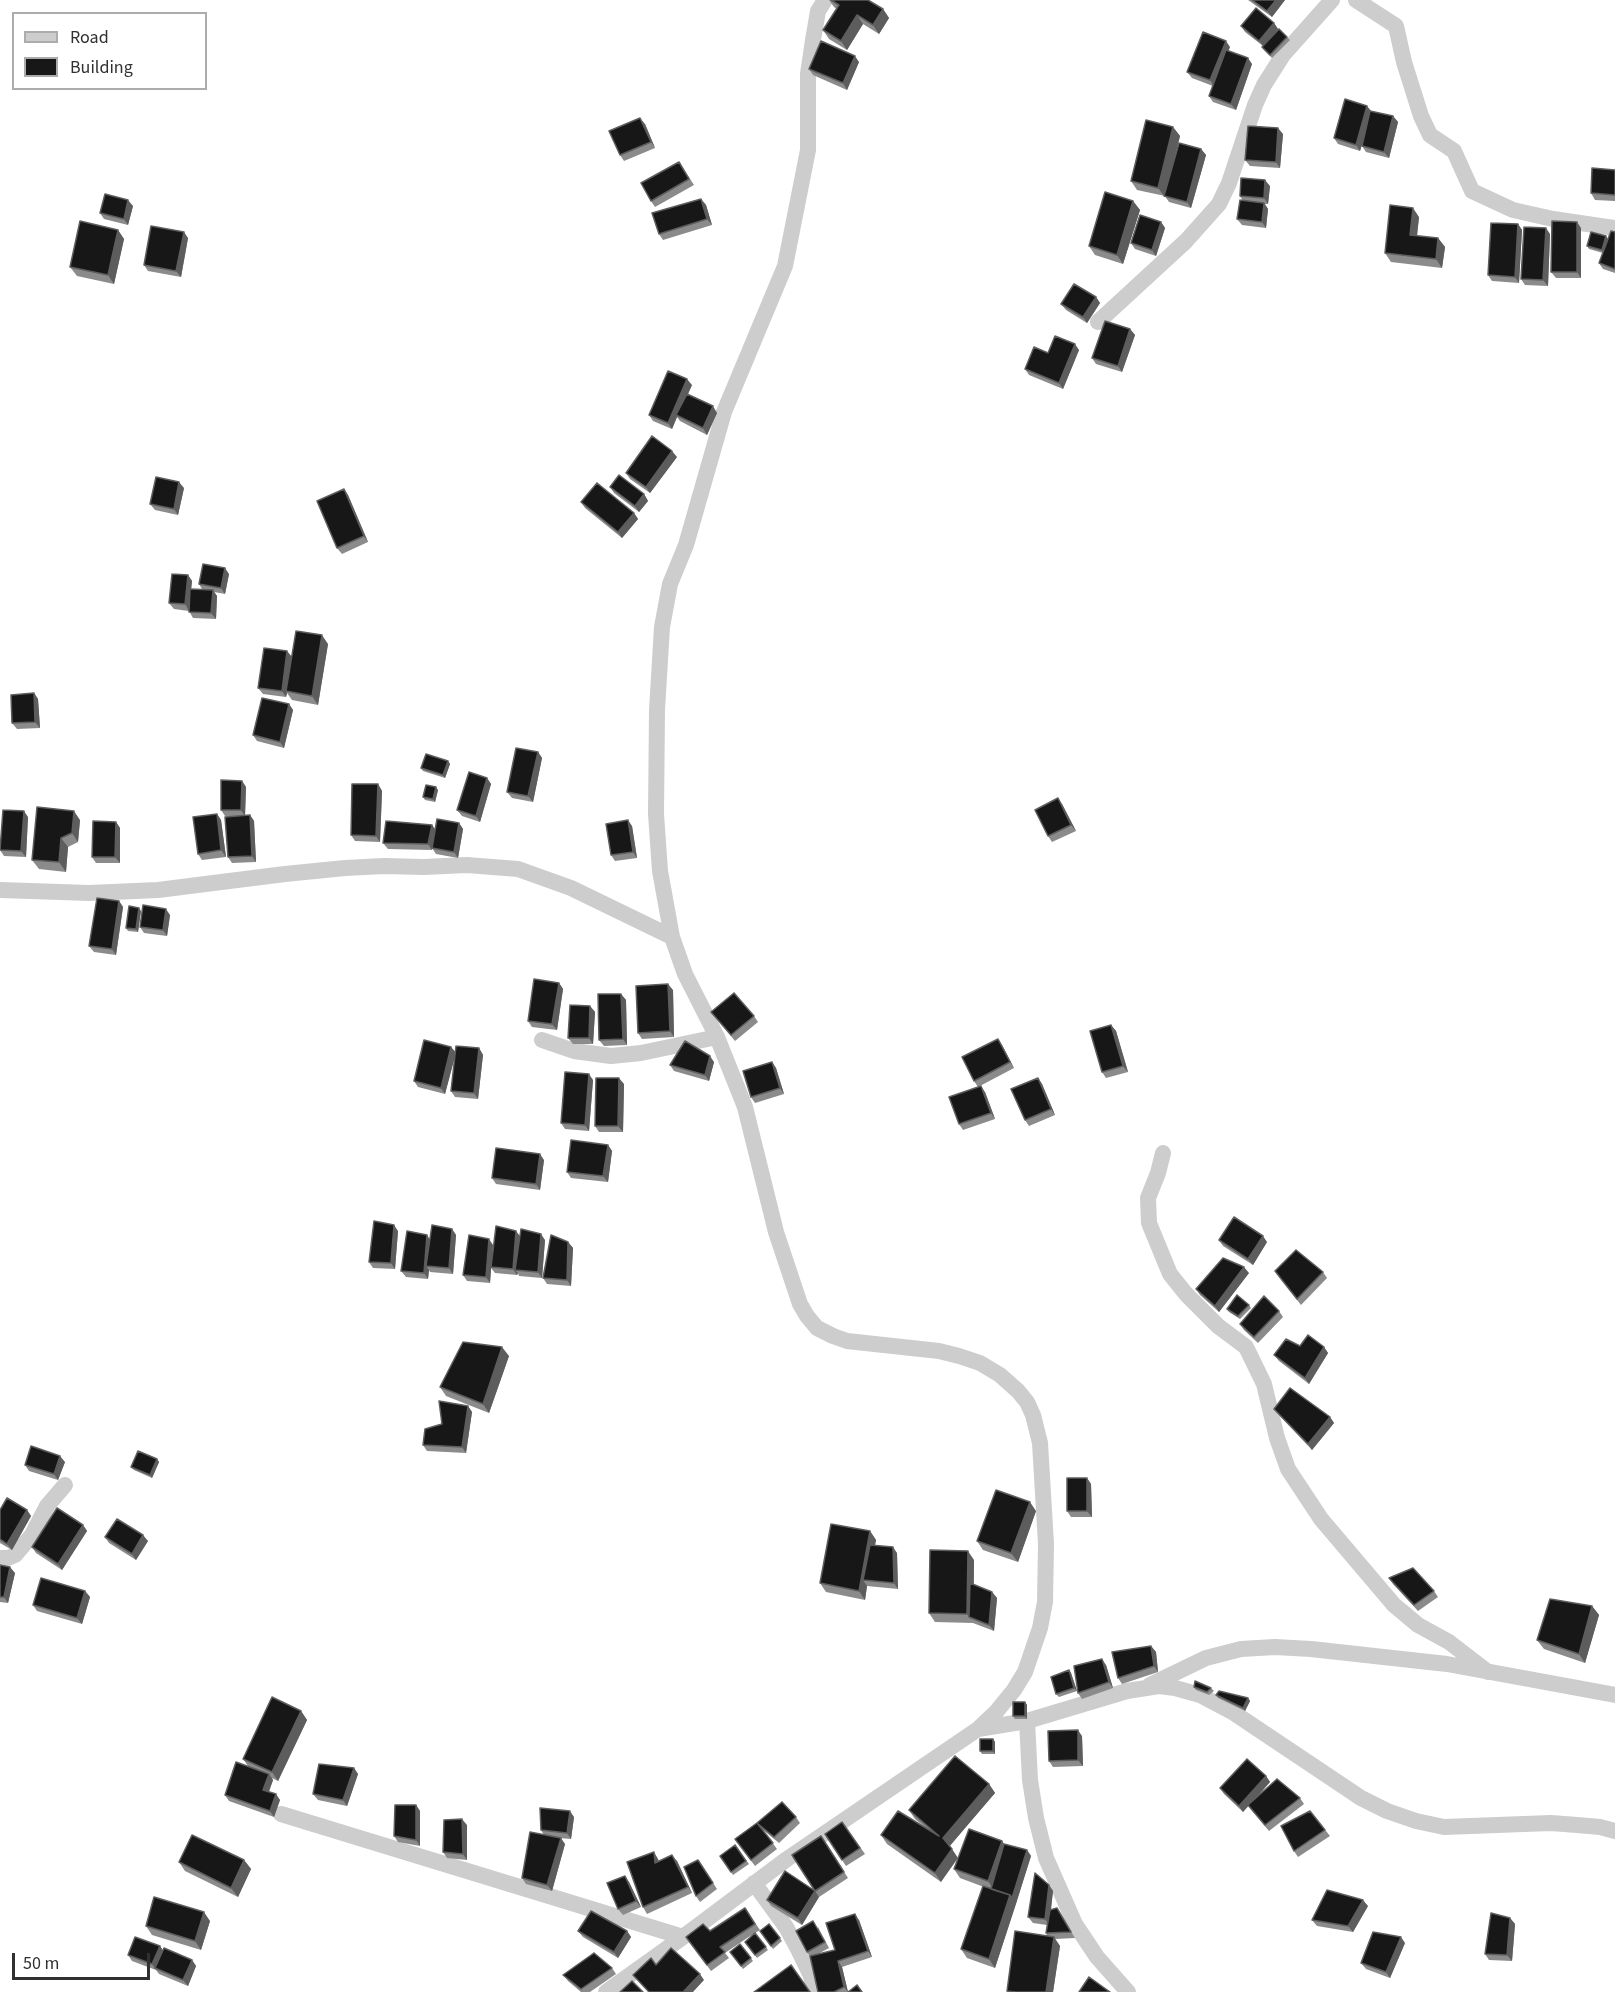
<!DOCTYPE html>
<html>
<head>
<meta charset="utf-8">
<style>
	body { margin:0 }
	#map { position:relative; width:1615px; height:1992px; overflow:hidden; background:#fff; font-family:"Source Sans 3",sans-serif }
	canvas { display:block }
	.legend { position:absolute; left:12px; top:12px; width:195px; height:78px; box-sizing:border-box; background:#fff; border:2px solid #acacac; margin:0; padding:8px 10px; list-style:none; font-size:18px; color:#303030 }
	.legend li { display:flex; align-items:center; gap:12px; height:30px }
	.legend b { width:30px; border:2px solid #acacac }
	.scale { position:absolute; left:12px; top:1953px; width:138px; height:27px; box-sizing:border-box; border:3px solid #303030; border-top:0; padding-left:8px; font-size:18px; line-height:21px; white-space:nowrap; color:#303030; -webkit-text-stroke:4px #fff; paint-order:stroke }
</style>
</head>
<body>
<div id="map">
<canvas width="1615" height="1992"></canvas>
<ul class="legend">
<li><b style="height:8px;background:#cdcdcd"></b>Road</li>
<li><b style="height:16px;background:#171717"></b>Building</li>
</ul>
<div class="scale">50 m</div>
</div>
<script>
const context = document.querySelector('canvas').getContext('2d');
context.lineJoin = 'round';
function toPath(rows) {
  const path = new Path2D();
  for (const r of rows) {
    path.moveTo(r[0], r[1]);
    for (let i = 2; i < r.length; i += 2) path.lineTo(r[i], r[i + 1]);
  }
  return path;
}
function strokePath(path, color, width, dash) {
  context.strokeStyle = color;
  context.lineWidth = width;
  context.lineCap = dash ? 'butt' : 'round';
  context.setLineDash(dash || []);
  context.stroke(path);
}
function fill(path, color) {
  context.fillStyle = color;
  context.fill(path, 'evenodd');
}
strokePath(toPath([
	[1356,0,1396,26,1404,62,1421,116,1430,135,1454,151,1472,191,1513,210,1553,219,1615,228],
	[1098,322,1186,241,1219,204,1229,183,1255,105,1264,85,1283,55,1332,0],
	[0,890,89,893,158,890,285,874,345,868,384,866,424,867,467,865,518,869,571,888,672,937],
	[542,1040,574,1051,611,1056,641,1053,717,1037],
	[1163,1153,1158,1173,1148,1198,1149,1223,1170,1274,1186,1294,1218,1326,1246,1347,1264,1384,1277,1438,1288,1469,1321,1519,1394,1605,1418,1625,1449,1642,1488,1672],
	[0,1558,8,1558,15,1555,32,1535,47,1506,65,1485],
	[1150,1685,1206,1658,1241,1649,1275,1647,1311,1649,1447,1664,1615,1695],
	[1027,1721,1030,1780,1036,1818,1046,1858,1075,1924,1097,1957,1128,1992],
	[978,1729,1027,1721,1127,1691,1159,1686,1175,1688,1200,1695,1234,1713,1361,1798,1387,1811,1416,1821,1444,1827,1551,1823,1577,1825,1600,1827,1615,1831],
	[281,1814,683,1937],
	[754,1883,786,1927,798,1949,811,1976,814,1992],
	[606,1992,683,1937,787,1859,978,1729,996,1712,1014,1690,1025,1672,1040,1628,1045,1602,1046,1544,1040,1443,1033,1415,1027,1402,1018,1391,1000,1375,980,1363,959,1356,939,1351,847,1341,833,1336,817,1328,807,1316,800,1304,776,1232,745,1107,717,1037,685,974,672,937,660,871,656,814,657,710,662,627,670,584,686,545,724,412,785,266,808,150,808,74,813,40,818,11,825,0]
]), '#cdcdcd', 16);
fill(toPath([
	[829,0,868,0,883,9,889,18,879,34,863,24,847,50,829,39,823,30,837,9,834,7],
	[1248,0,1285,0,1272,17],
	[1274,23,1278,29,1271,38,1287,37,1290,40,1272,58,1264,50,1262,47,1263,46,1245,32,1241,26],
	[1230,47,1228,51,1252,64,1236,110,1213,102,1209,96,1213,86,1192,78,1187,72],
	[859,62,847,90,813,75,809,69],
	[1371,111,1393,116,1398,122,1389,158,1366,152,1362,146,1364,138,1360,151,1338,144,1334,138],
	[645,124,655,148,624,161,620,155],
	[1173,127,1180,136,1171,169,1201,149,1206,155,1191,208,1169,202,1165,196,1137,190,1131,181],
	[1283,134,1280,168,1250,166,1245,160],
	[679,162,694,185,655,207,651,201],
	[1615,170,1615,201,1595,200,1591,193],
	[1270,186,1268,204,1265,204,1268,209,1266,228,1242,225,1237,219,1243,201,1240,196],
	[701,199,706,205,712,225,663,240,659,234],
	[1133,201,1140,210,1123,264,1095,255,1089,246],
	[133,206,128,225,104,219,100,213],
	[1419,217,1417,236,1438,238,1445,247,1442,268,1391,262,1385,253],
	[1161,222,1165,228,1156,256,1135,249,1131,243],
	[1518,224,1522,230,1519,283,1492,281,1488,275],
	[1581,228,1581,278,1556,278,1551,272],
	[118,230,124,239,114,284,77,276,70,267],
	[1615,232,1615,273,1603,269,1599,263,1603,253,1589,249,1587,246,1608,239],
	[1550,234,1548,286,1525,285,1521,279],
	[188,238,181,277,148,271,144,265],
	[1096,297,1100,303,1087,323,1066,310,1061,304],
	[1130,329,1135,335,1122,372,1096,364,1092,358],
	[1079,350,1063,389,1029,375,1025,369,1048,353],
	[692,385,688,394,717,413,707,435,680,421,677,417,672,429,653,421,649,415],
	[677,457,650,493,630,479,626,473],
	[610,487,644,494,648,501,639,512,614,493],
	[184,488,178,515,155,510,150,504],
	[344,489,348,495,368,542,342,554,337,548],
	[581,502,634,513,638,519,622,538,585,508],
	[229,574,225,594,214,592,217,596,216,619,193,618,189,611,174,609,169,603,188,575,192,581,191,589,202,589,199,584],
	[328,644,318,705,292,700,287,693,286,697,263,694,258,688,287,651,291,657],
	[34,693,38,699,40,728,17,729,12,723],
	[289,704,293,710,284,748,257,741,253,735],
	[538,752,542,758,533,802,512,798,507,792],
	[448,761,450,764,445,778,423,771,421,768],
	[487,778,491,784,480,822,462,816,457,810],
	[242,781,246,787,245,815,250,815,254,821,256,862,232,863,228,857,233,816,225,816,221,810],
	[378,784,382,791,380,842,355,841,351,835],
	[438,790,435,802,425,800,423,797],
	[1062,804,1076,831,1052,842,1048,836],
	[217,814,221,820,226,857,202,860,198,854],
	[28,817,26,857,4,856,0,850],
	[80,820,78,842,68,847,66,872,39,869,32,860],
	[116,822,120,828,120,863,96,863,92,857],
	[459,823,463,829,458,858,436,854,432,848,432,850,388,849,383,843,432,825,436,830],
	[632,826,637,858,615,861,611,855],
	[119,901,123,907,116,955,94,952,89,946],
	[141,911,138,932,128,931,126,928],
	[170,915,167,936,144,933,140,927],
	[559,983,563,989,557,1030,532,1027,528,1021],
	[673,990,674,1037,642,1039,638,1033],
	[621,994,626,1000,627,1045,604,1046,599,1040],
	[590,1006,595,1012,593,1044,573,1044,568,1038],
	[711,1012,754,1016,758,1022,735,1041],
	[1111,1025,1116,1031,1128,1072,1106,1078,1102,1072],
	[998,1039,1002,1045,1014,1068,978,1087,974,1081],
	[451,1047,456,1053,479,1048,483,1055,478,1099,455,1097,451,1091,455,1055,445,1094,418,1087,414,1081],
	[714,1062,709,1081,674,1071,670,1065],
	[772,1062,776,1068,784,1094,755,1103,751,1097],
	[1038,1078,1042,1084,1055,1115,1029,1126,1025,1120],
	[593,1080,589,1131,565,1129,561,1123],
	[624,1084,623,1132,599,1132,595,1126],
	[985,1092,995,1119,963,1130,959,1124],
	[608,1145,612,1151,608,1182,571,1178,567,1172],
	[544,1160,540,1190,496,1184,492,1178],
	[452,1229,456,1235,453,1274,430,1272,429,1270,428,1279,406,1277,401,1271],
	[398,1231,395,1269,373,1268,369,1262],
	[516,1231,520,1236,545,1240,542,1278,519,1276,518,1273,517,1275,495,1273,491,1268,490,1283,467,1281,463,1275,493,1245,492,1257],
	[1219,1240,1267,1242,1253,1265,1223,1246],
	[568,1242,573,1248,571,1286,547,1284,543,1278],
	[1323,1272,1327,1278,1301,1305,1279,1277],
	[1249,1273,1219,1312,1200,1295,1196,1289],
	[1249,1305,1251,1308,1240,1319,1229,1312,1227,1309],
	[1279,1311,1283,1317,1258,1343,1244,1330,1240,1324],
	[1300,1346,1324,1347,1328,1353,1309,1384,1279,1361,1274,1355],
	[509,1356,489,1413,446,1396,440,1387],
	[468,1406,472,1412,466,1453,427,1451,423,1445],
	[1274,1409,1330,1417,1334,1423,1312,1450,1279,1415],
	[157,1459,159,1462,152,1478,134,1470,131,1467],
	[65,1462,58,1480,29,1471,25,1465],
	[1087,1478,1091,1484,1092,1517,1071,1517,1067,1511],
	[0,1510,27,1510,31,1516,12,1550,0,1543],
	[1036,1511,1018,1562,983,1550,977,1541],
	[83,1525,87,1531,62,1570,36,1553,32,1547],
	[870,1531,876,1540,875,1545,897,1553,898,1589,867,1586,865,1600,826,1592,820,1583],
	[105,1537,148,1541,136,1560,109,1543],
	[974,1560,974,1585,992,1592,997,1598,994,1631,973,1623,935,1622,929,1613],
	[0,1565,15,1573,8,1603,0,1602],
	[1389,1578,1434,1591,1438,1597,1418,1611,1393,1584],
	[85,1591,90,1597,82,1624,37,1611,33,1605],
	[1592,1606,1599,1615,1585,1663,1544,1649,1537,1640],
	[1151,1646,1156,1652,1158,1672,1122,1684,1118,1678],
	[1106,1665,1113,1688,1082,1699,1078,1693],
	[1069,1670,1071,1673,1077,1691,1059,1697,1056,1694],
	[1194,1687,1211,1688,1214,1691,1209,1695,1196,1690],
	[1216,1695,1248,1698,1250,1701,1245,1711,1218,1698],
	[1025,1702,1027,1705,1027,1719,1015,1719,1013,1716],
	[301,1711,307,1720,278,1781,272,1778,273,1780,269,1792,280,1800,274,1817,229,1801,225,1795,248,1766,243,1759],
	[1082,1736,1083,1766,1053,1767,1049,1761],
	[993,1739,995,1742,995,1754,982,1754,980,1751],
	[354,1768,358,1774,347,1806,318,1800,313,1794],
	[1266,1776,1270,1782,1258,1796,1300,1798,1304,1804,1269,1831,1248,1806,1243,1812,1224,1794,1220,1788],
	[989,1784,995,1793,949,1846,941,1882,887,1844,881,1835,926,1828,915,1819,909,1810],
	[416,1805,420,1811,420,1846,398,1842,394,1836],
	[1310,1811,1330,1836,1298,1857,1294,1851],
	[574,1817,571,1839,558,1838,565,1844,552,1891,526,1884,522,1878,544,1835,541,1830],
	[796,1817,800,1823,779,1843,762,1829,777,1849,755,1866,735,1839,757,1823],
	[842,1822,865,1854,846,1866,825,1834],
	[467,1825,467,1860,447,1858,443,1852],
	[821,1836,848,1878,819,1897,802,1925,771,1906,767,1900,815,1891],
	[1004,1844,1027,1850,1031,1856,995,1968,967,1958,961,1949,984,1887,960,1878,954,1869],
	[735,1845,749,1864,733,1875,720,1856],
	[658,1859,659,1862,677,1861,692,1893,647,1914,643,1907],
	[244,1860,251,1869,238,1897,185,1871,179,1862],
	[698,1860,717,1889,700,1902,696,1896],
	[625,1876,629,1882,641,1907,623,1915,618,1909],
	[1049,1885,1053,1891,1051,1910,1057,1908,1075,1938,1055,1939,1060,1946,1053,1992,1007,1992,1007,1991,1047,1936,1046,1933,1047,1925,1033,1923,1028,1917],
	[1368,1906,1353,1932,1317,1926,1312,1920],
	[745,1908,760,1930,755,1933,768,1950,757,1958,745,1942,753,1934,725,1953,729,1958,711,1971,686,1937,710,1931],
	[1510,1918,1515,1924,1512,1961,1489,1960,1485,1954],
	[859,1920,872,1957,842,1967,848,1992,819,1992,810,1956,807,1952,818,1927,829,1948,818,1954,835,1950],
	[210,1921,201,1950,152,1935,146,1926],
	[769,1924,782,1941,773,1949,760,1931],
	[578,1931,627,1931,631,1937,618,1958,583,1937],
	[1405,1943,1390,1978,1366,1969,1361,1963],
	[740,1944,753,1961,743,1969,730,1952],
	[160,1946,163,1951,192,1960,196,1966,188,1986,159,1974,156,1970,132,1961,128,1955],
	[612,1968,616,1974,590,1992,581,1992,568,1981,563,1975]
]), '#8b8b8b');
fill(toPath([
	[1276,0,1285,0,1272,17,1267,11],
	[883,9,889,18,879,34,873,25],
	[857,15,863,24,847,50,841,41],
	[1274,23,1278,29,1264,47,1259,41],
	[1226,41,1230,47,1214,86,1210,80],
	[855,56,859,62,847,90,843,83],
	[1248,58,1252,64,1236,110,1231,104],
	[1367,106,1372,112,1360,151,1356,145],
	[1393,116,1398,122,1389,158,1384,152],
	[640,118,645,124,655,148,651,142],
	[1173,127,1180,136,1165,197,1158,188],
	[1278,128,1283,134,1280,168,1276,162],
	[1201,149,1206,155,1191,208,1187,202],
	[1265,180,1270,186,1268,204,1264,198],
	[701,199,706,205,712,225,707,219],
	[128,200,133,206,128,225,124,219],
	[1133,201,1140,210,1123,264,1117,255],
	[1264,203,1268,209,1266,228,1262,222],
	[1413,208,1419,217,1416,244,1410,235],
	[1161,222,1165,228,1156,256,1152,250],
	[1577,222,1581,228,1581,278,1577,272],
	[1518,224,1522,230,1519,283,1515,277],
	[1546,228,1550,234,1548,286,1543,280],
	[118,230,124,239,114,284,108,275],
	[184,232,188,238,181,277,176,271],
	[1606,236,1608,239,1604,253,1602,250],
	[1438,238,1445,247,1442,268,1436,259],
	[1096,297,1100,303,1087,323,1083,317],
	[1130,329,1135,335,1122,372,1118,366],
	[1075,344,1079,350,1063,389,1059,383],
	[687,379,692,385,678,416,676,415,677,417,672,429,668,423],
	[713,406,717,413,707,435,703,428],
	[672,451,677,457,650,493,646,487],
	[179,482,184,488,178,515,174,509],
	[344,489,348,495,368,542,364,536],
	[644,494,648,501,639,512,635,506],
	[634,513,638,519,622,538,618,532],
	[225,568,229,574,225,594,221,588],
	[188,575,192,581,189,611,185,604],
	[213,590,217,596,216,619,211,613],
	[322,635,328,644,318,705,312,696],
	[287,651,292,657,286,691,287,693,286,697,282,691],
	[34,693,38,699,40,728,35,722],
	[289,704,293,710,284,748,280,742],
	[538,752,542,758,533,802,528,796],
	[448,761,450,764,445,778,443,775],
	[487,778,491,784,480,822,476,816],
	[242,781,246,787,245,816,241,810],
	[378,784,382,791,380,842,376,836],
	[436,787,438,790,435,802,433,799],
	[1058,798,1062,804,1076,831,1071,825],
	[24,811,28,817,26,857,21,851],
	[74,811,80,820,78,842,72,833],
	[217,814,221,820,226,857,221,850],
	[250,815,254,821,256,862,252,856],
	[628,820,632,826,637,858,633,852],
	[116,822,120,828,120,863,115,857],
	[459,823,463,829,458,858,454,852],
	[432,825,436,831,432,850,428,844],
	[61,838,68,847,66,872,59,862],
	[119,901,123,907,116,955,112,949],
	[139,908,141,911,138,932,136,929],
	[166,909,170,915,167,936,163,930],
	[559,983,563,989,557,1030,552,1024],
	[668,984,673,990,674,1037,670,1031],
	[621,994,626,1000,627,1045,623,1039],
	[590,1006,595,1012,593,1044,589,1038],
	[1111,1025,1116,1031,1128,1072,1123,1066],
	[998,1039,1002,1045,1014,1068,1010,1062],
	[451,1047,456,1053,445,1094,441,1088],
	[479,1048,483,1055,478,1099,474,1093],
	[710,1056,714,1062,709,1081,705,1075],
	[772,1062,776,1068,784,1094,780,1088],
	[589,1074,593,1080,589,1131,585,1125],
	[619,1078,624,1084,623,1132,618,1126],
	[1038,1078,1042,1084,1055,1115,1051,1109],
	[981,1086,985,1092,995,1119,991,1113],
	[608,1145,612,1151,608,1182,603,1176],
	[540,1154,544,1160,540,1190,536,1184],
	[394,1225,398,1231,395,1269,391,1263],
	[452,1229,456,1235,453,1274,449,1268],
	[516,1231,520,1237,515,1270,518,1273,517,1275,513,1269],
	[541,1234,545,1240,542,1278,538,1272],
	[427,1235,431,1241,426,1266,429,1270,428,1279,424,1273],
	[1263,1236,1267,1242,1253,1265,1248,1259],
	[489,1239,493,1245,490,1283,486,1277],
	[568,1242,573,1248,571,1286,567,1280],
	[1244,1267,1249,1273,1219,1312,1215,1306],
	[502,1347,509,1356,489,1413,483,1404],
	[1324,1347,1328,1353,1309,1384,1305,1378],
	[468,1406,472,1412,466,1453,462,1447],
	[1330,1417,1334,1423,1312,1450,1308,1444],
	[60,1456,65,1462,58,1480,54,1474],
	[157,1459,159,1462,152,1478,150,1475],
	[1087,1478,1091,1484,1092,1517,1087,1511],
	[1030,1502,1036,1511,1018,1562,1011,1553],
	[27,1510,31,1516,12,1550,7,1544],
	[83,1525,87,1531,62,1570,58,1564],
	[870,1531,876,1540,868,1581,863,1580,867,1586,865,1600,859,1591],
	[143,1535,148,1541,136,1560,132,1554],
	[893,1547,897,1553,898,1589,894,1583],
	[968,1551,974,1560,973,1619,969,1617,967,1614],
	[10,1567,15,1573,8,1603,4,1597],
	[85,1591,90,1597,82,1624,77,1618],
	[992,1592,997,1598,994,1631,989,1625],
	[1592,1606,1599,1615,1585,1663,1579,1654],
	[1151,1646,1156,1652,1158,1672,1154,1666],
	[1102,1659,1106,1665,1113,1688,1109,1682],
	[1069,1670,1071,1673,1077,1691,1074,1688],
	[1248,1698,1250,1701,1245,1711,1243,1708],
	[1025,1702,1027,1705,1027,1719,1025,1716],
	[301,1711,307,1720,278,1781,272,1772],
	[1078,1730,1082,1736,1083,1766,1078,1760],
	[993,1739,995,1742,995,1754,993,1751],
	[354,1768,358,1774,347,1806,343,1800],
	[269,1774,273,1780,267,1796,263,1790],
	[1266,1776,1270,1782,1243,1812,1239,1806],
	[989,1784,995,1793,949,1847,943,1838],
	[276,1794,280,1800,274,1817,270,1811],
	[416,1805,420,1811,420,1846,416,1840],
	[570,1811,574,1817,571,1839,567,1833],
	[462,1819,467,1825,467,1860,463,1854],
	[561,1838,565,1844,552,1891,547,1885],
	[1002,1841,1009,1850,994,1890,988,1881],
	[952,1849,958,1858,941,1882,935,1873],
	[1027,1850,1031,1856,1016,1904,1012,1898],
	[654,1852,658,1859,660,1870,655,1863],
	[672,1855,677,1861,692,1893,688,1887],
	[244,1860,251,1869,238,1897,231,1888],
	[625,1876,629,1882,641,1907,636,1901],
	[1049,1885,1053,1891,1049,1925,1045,1919],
	[815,1891,819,1897,802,1925,798,1918],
	[1010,1895,1016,1904,995,1968,989,1959],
	[1363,1900,1368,1906,1353,1932,1348,1926],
	[204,1912,210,1921,201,1950,195,1941],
	[855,1914,859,1920,872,1957,868,1951],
	[1510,1918,1515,1924,1512,1961,1507,1955],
	[627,1931,631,1937,618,1958,614,1952],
	[1054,1937,1060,1946,1053,1992,1046,1992],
	[1401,1937,1405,1943,1390,1978,1386,1972],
	[160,1946,164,1952,155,1968,156,1970,152,1964],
	[192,1960,196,1966,188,1986,183,1980],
	[838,1961,842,1967,848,1992,844,1987],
	[700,1974,704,1980,693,1992,685,1992,684,1991]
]), '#5d5d5d');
const building = toPath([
	[831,0,868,0,883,9,873,25,857,15,841,41,823,30,839,5,831,0],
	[1252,0,1276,0,1267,11,1252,0],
	[1256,8,1274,23,1259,41,1241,26,1256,8],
	[1279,29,1287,37,1270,55,1262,47,1279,29],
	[1203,32,1226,41,1210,80,1187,72,1203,32],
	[821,41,855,56,843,83,809,69,821,41],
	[1226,50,1248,58,1231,104,1209,96,1226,50],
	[1345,99,1367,106,1356,145,1334,138,1345,99],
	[1370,111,1393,116,1384,152,1362,146,1370,111],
	[640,118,651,142,620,155,609,131,640,118],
	[1146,120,1173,127,1158,188,1131,181,1146,120],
	[1248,126,1278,128,1276,162,1245,160,1248,126],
	[1179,143,1201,149,1187,202,1164,196,1179,143],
	[679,162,689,179,651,201,641,183,679,162],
	[1592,168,1615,170,1615,195,1591,193,1592,168],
	[1241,178,1265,180,1264,198,1240,196,1241,178],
	[1105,192,1133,201,1117,255,1089,246,1105,192],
	[105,194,128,200,124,219,100,213,105,194],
	[701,199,707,219,659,234,652,213,701,199],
	[1240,200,1264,203,1262,222,1237,219,1240,200],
	[1390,205,1413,208,1410,235,1438,238,1436,259,1385,253,1390,205],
	[1140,215,1161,222,1152,250,1131,243,1140,215],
	[80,221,118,230,108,275,70,267,80,221],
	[1552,221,1577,222,1577,272,1551,272,1552,221],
	[1491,223,1518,224,1515,277,1488,275,1491,223],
	[151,226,184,232,176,271,144,265,151,226],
	[1524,227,1546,228,1543,280,1521,279,1524,227],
	[1611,231,1615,232,1615,269,1599,263,1611,231],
	[1591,232,1606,236,1602,250,1587,246,1591,232],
	[1074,284,1096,297,1083,317,1061,304,1074,284],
	[1105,321,1130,329,1118,366,1092,358,1105,321],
	[1055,336,1075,344,1059,383,1025,369,1034,347,1048,353,1055,336],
	[668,371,687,379,668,423,649,415,668,371],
	[687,394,713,406,703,428,676,415,687,394],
	[652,436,672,451,646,487,626,473,652,436],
	[619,475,644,494,635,506,610,487,619,475],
	[156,477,179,482,174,509,150,504,156,477],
	[597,483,634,513,618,532,581,502,597,483],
	[344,489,364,536,337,548,317,501,344,489],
	[203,564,225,568,221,588,199,584,203,564],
	[172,574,188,575,185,604,169,603,172,574],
	[190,589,213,590,211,613,189,612,190,589],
	[296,631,322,635,312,696,286,691,296,631],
	[264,648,287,651,282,691,258,688,264,648],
	[34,693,35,722,12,723,11,695,34,693],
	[262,698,289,704,280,742,253,735,262,698],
	[516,748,538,752,528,796,507,792,516,748],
	[426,754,448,761,443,775,421,768,426,754],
	[469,772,487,778,476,816,457,810,469,772],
	[221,780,242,781,241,810,221,810,221,780],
	[352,784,378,784,376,836,351,835,352,784],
	[426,785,436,787,433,799,423,797,426,785],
	[1058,798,1071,825,1048,836,1035,810,1058,798],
	[37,807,74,811,72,833,61,838,59,862,32,860,37,807],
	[3,810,24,811,21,851,0,850,3,810],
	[217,814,221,850,198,854,193,817,217,814],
	[250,815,252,856,228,857,225,817,250,815],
	[437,819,459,823,454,852,432,848,437,819],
	[628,820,633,852,611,855,606,824,628,820],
	[93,821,116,822,115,857,92,857,93,821],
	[386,821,432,825,428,844,383,843,386,821],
	[97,898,119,901,112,949,89,946,97,898],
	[143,905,166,909,163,930,140,927,143,905],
	[129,906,139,908,136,929,126,928,129,906],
	[534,979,559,983,552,1024,528,1021,534,979],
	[668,984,670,1031,638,1033,636,986,668,984],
	[734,993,754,1016,731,1035,711,1012,734,993],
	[598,994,621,994,623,1039,599,1040,598,994],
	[570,1005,590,1006,589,1038,568,1038,570,1005],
	[1111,1025,1123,1066,1102,1072,1090,1031,1111,1025],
	[998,1039,1010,1062,974,1081,962,1057,998,1039],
	[424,1040,451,1047,441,1088,414,1081,424,1040],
	[685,1041,710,1056,705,1075,670,1065,685,1041],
	[456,1046,479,1048,474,1093,451,1091,456,1046],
	[772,1062,780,1088,751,1097,743,1071,772,1062],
	[565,1072,589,1074,585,1125,561,1123,565,1072],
	[596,1078,619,1078,618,1126,595,1126,596,1078],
	[1038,1078,1051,1109,1025,1120,1011,1089,1038,1078],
	[981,1086,991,1113,959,1124,949,1097,981,1086],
	[571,1140,608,1145,603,1176,567,1172,571,1140],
	[496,1148,540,1154,536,1184,492,1178,496,1148],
	[1234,1217,1263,1236,1248,1259,1219,1240,1234,1217],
	[374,1221,394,1225,391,1263,369,1262,374,1221],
	[432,1225,452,1229,449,1268,426,1266,432,1225],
	[496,1226,516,1231,513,1269,491,1267,496,1226],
	[521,1229,541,1234,538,1272,515,1270,521,1229],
	[407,1231,427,1235,424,1273,401,1271,407,1231],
	[469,1235,489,1239,486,1277,463,1275,469,1235],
	[551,1235,568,1242,567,1280,543,1278,551,1235],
	[1296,1250,1323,1272,1297,1299,1275,1271,1296,1250],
	[1223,1258,1244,1267,1215,1306,1196,1289,1223,1258],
	[1237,1295,1249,1305,1238,1316,1227,1309,1237,1295],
	[1264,1296,1279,1311,1254,1337,1240,1324,1264,1296],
	[1308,1335,1324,1347,1305,1378,1274,1355,1286,1339,1300,1346,1308,1335],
	[463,1342,502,1347,483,1404,440,1387,463,1342],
	[1290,1388,1330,1417,1308,1444,1274,1409,1290,1388],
	[439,1401,468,1406,462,1447,423,1445,425,1429,442,1424,439,1401],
	[31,1446,60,1456,54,1474,25,1465,31,1446],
	[138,1451,157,1459,150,1475,131,1467,138,1451],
	[1067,1478,1087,1478,1087,1511,1067,1511,1067,1478],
	[996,1490,1030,1502,1011,1553,977,1541,996,1490],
	[7,1498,27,1510,7,1544,0,1539,0,1510,7,1498],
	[57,1508,83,1525,58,1564,32,1547,57,1508],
	[117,1519,143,1535,132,1554,105,1537,117,1519],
	[831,1524,870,1531,859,1591,820,1583,831,1524],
	[870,1545,893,1547,894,1583,863,1580,870,1545],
	[930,1550,968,1551,967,1614,929,1613,930,1550],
	[0,1565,10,1567,4,1597,0,1597,0,1565],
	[1413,1568,1434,1591,1414,1605,1389,1578,1413,1568],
	[41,1578,85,1591,77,1618,33,1605,41,1578],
	[970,1583,992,1592,989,1625,969,1617,970,1583],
	[1550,1599,1592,1606,1579,1654,1537,1640,1550,1599],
	[1151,1646,1154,1666,1118,1678,1112,1652,1151,1646],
	[1102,1659,1109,1682,1078,1693,1074,1666,1102,1659],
	[1069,1670,1074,1688,1056,1694,1051,1677,1069,1670],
	[1195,1681,1211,1688,1207,1692,1194,1687,1195,1681],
	[1219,1691,1248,1698,1243,1708,1216,1695,1219,1691],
	[272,1697,301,1711,272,1772,243,1759,272,1697],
	[1013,1702,1025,1702,1025,1716,1013,1716,1013,1702],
	[1078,1730,1078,1760,1049,1761,1048,1731,1078,1730],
	[980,1739,993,1739,993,1751,980,1751,980,1739],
	[955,1756,989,1784,943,1838,952,1849,935,1873,881,1835,898,1811,939,1836,909,1810,955,1756],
	[1247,1759,1266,1776,1239,1806,1220,1788,1247,1759],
	[236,1762,269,1774,263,1790,276,1794,270,1811,225,1795,236,1762],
	[319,1764,354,1768,343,1800,313,1794,319,1764],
	[1277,1779,1300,1798,1265,1825,1248,1805,1277,1779],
	[782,1802,796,1817,774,1837,757,1823,782,1802],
	[395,1805,416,1805,416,1840,394,1836,395,1805],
	[540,1808,570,1811,567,1833,541,1830,540,1808],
	[1310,1811,1325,1830,1294,1851,1281,1826,1310,1811],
	[462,1819,463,1854,443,1852,444,1820,462,1819],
	[842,1822,860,1848,842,1860,825,1834,842,1822],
	[757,1823,773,1843,751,1860,735,1839,757,1823],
	[969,1829,1002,1841,988,1881,954,1869,969,1829],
	[530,1832,561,1838,547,1885,522,1878,530,1832],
	[192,1835,244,1860,231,1888,179,1862,192,1835],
	[821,1836,844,1872,815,1891,798,1918,767,1900,785,1871,815,1891,792,1855,821,1836],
	[1004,1844,1027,1850,1012,1898,1010,1895,991,1889,1004,1844],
	[735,1845,746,1861,731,1872,720,1856,735,1845],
	[654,1852,655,1863,672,1855,688,1887,643,1907,627,1862,654,1852],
	[698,1860,713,1883,696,1896,684,1867,698,1860],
	[1035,1873,1049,1885,1045,1919,1028,1917,1035,1873],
	[625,1876,636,1901,618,1909,607,1883,625,1876],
	[983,1886,1010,1895,989,1959,961,1949,983,1886],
	[1327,1890,1363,1900,1348,1926,1312,1920,1327,1890],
	[154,1897,204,1912,195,1941,146,1926,154,1897],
	[745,1908,755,1924,720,1947,725,1952,707,1965,686,1937,703,1924,710,1931,745,1908],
	[1057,1908,1071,1932,1046,1933,1050,1910,1057,1908],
	[591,1911,627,1931,614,1952,578,1931,591,1911],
	[1491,1913,1510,1918,1507,1955,1485,1954,1491,1913],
	[855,1914,868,1951,838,1961,844,1987,834,1992,818,1992,810,1956,835,1950,826,1923,855,1914],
	[813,1921,825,1942,807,1952,796,1931,813,1921],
	[769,1924,780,1938,771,1946,760,1931,769,1924],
	[1015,1931,1054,1937,1046,1992,1016,1992,1007,1991,1015,1931],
	[1373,1932,1401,1937,1386,1972,1361,1963,1373,1932],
	[755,1933,766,1947,755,1955,745,1942,755,1933],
	[135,1937,160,1946,152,1964,128,1955,135,1937],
	[740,1944,751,1958,741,1966,730,1952,740,1944],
	[164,1948,192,1960,183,1980,155,1968,164,1948],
	[671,1948,700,1974,684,1991,685,1992,649,1992,633,1975,651,1958,656,1965,671,1948],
	[594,1953,612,1968,581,1989,563,1975,594,1953],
	[791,1965,810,1992,754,1992,791,1965],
	[1089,1977,1110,1992,1079,1992,1089,1977],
	[632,1981,643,1992,620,1992,632,1981],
	[857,1985,862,1992,848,1992,857,1985]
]);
fill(building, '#171717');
strokePath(building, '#5d5d5d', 1.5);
</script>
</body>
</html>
